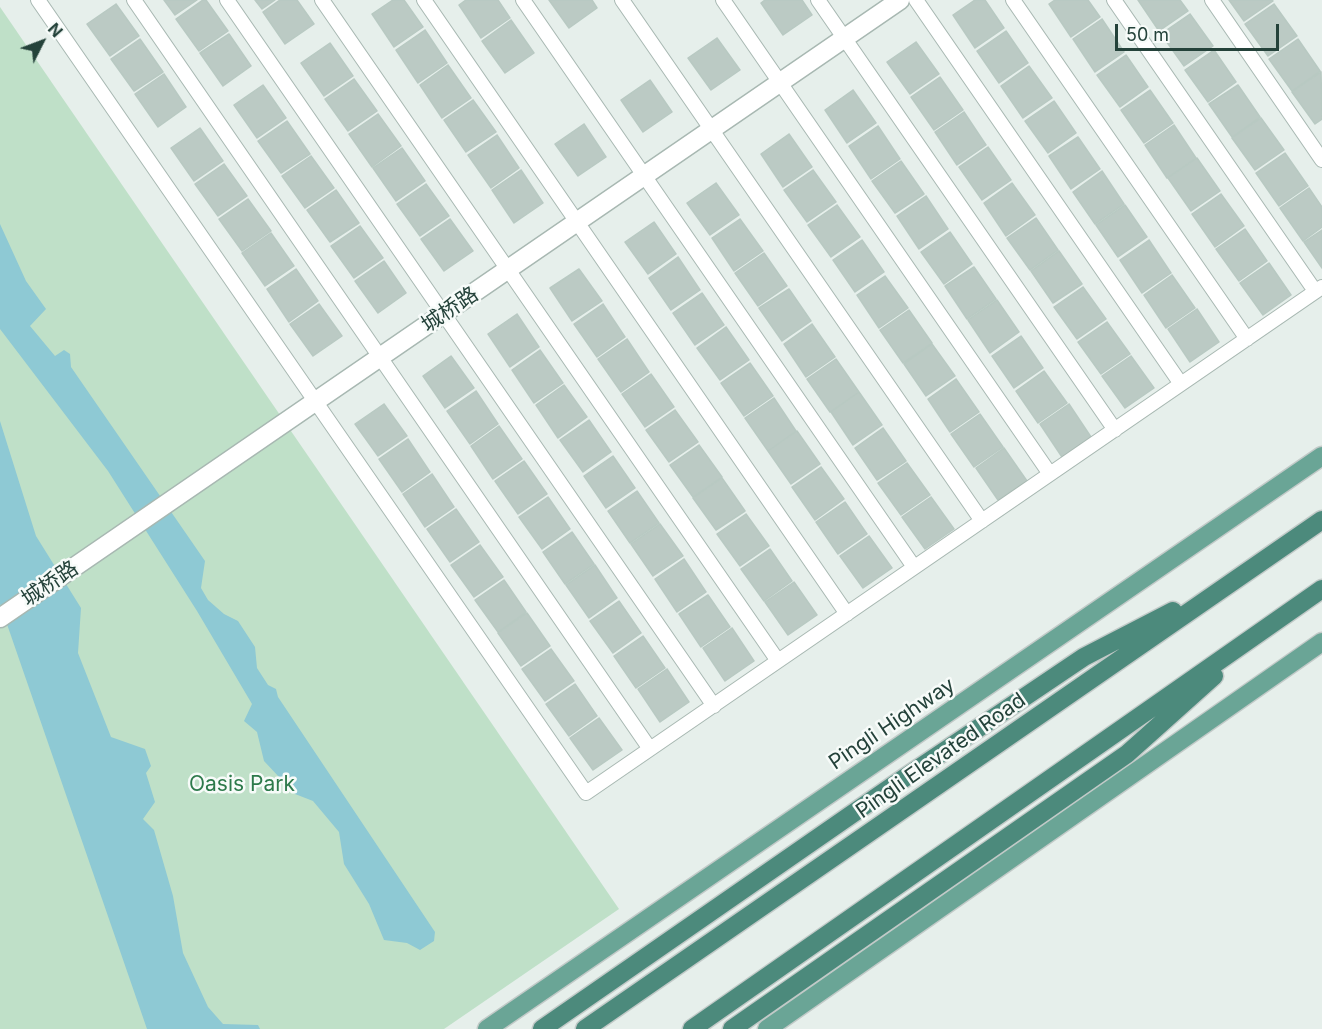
<!DOCTYPE html>
<html>
<head>
<meta charset="utf-8">
<style>
	body { margin:0 }
	#map { position:relative; width:1322px; height:1029px; overflow:hidden; background:#e6efeb; font-family:Inter,sans-serif }
	canvas { display:block }
	.north { position:absolute; left:12px; top:12px; width:60px; height:60px; -webkit-text-stroke:4px #f7fbf9; paint-order:stroke; rotate:48deg; font-size:16px; font-weight:700; line-height:24px; text-align:center; color:#24423a }
	.north::after { content:''; display:block; margin:auto; width:21px; height:27px; background:#24423a; clip-path:polygon(50% 0,100% 100%,50% 72%,0 100%) }
	.scale { position:absolute; left:1115px; top:24px; width:164px; height:27px; box-sizing:border-box; border:3px solid #24423a; border-top:0; padding-left:8px; font-size:18px; line-height:21px; white-space:nowrap; color:#24423a; -webkit-text-stroke:4px #f7fbf9; paint-order:stroke }
</style>
</head>
<body>
<div id="map">
<canvas width="1322" height="1029"></canvas>
<div class="north">N</div>
<div class="scale">50 m</div>
</div>
<script>
const context = document.querySelector('canvas').getContext('2d');
context.lineJoin = 'round';
function fill(path, color) {
  context.fillStyle = color;
  context.fill(path, 'evenodd');
}
function toPath(rows) {
  const path = new Path2D();
  for (const r of rows) {
    path.moveTo(r[0], r[1]);
    for (let i = 2; i < r.length; i += 2) path.lineTo(r[i], r[i + 1]);
  }
  return path;
}
function strokePath(path, color, width, dash) {
  context.strokeStyle = color;
  context.lineWidth = width;
  context.lineCap = dash ? 'butt' : 'round';
  context.setLineDash(dash || []);
  context.stroke(path);
}
function write(font, color, halo, rows, align = 'center') {
  context.font = font + ' Inter,"Noto Sans SC",sans-serif';
  context.lineWidth = 5;
  context.setLineDash([]);
  context.textBaseline = 'middle';
  context.strokeStyle = halo;
  context.fillStyle = color;
  for (const [text, x, y, turn = 0] of rows) {
    context.save();
    context.translate(x, y);
    context.rotate((+turn || 0) * Math.PI / 180);
    context.textAlign = isNaN(turn) ? turn : align;
    if (halo) context.strokeText(text, 0, 0);
    context.fillText(text, 0, 0);
    context.restore();
  }
}
fill(toPath([
	[0,7,619,909,444,1029,0,1029]
]), '#bfe0c8');
fill(toPath([
	[0,224,26,281,46,309,30,326,55,356,64,350,70,354,71,367,205,561,201,588,208,600,224,614,238,621,255,647,257,668,268,685,276,689,278,697,435,932,434,941,420,950,407,943,384,940,369,904,344,864,339,832,313,801,295,794,264,761,257,732,244,721,252,704,197,611,108,471,0,329],
	[0,421,36,536,81,608,78,653,111,737,145,749,151,766,146,773,155,802,143,819,154,830,173,896,183,953,208,1007,223,1024,258,1025,260,1029,147,1029,0,604]
]), '#8ec9d4');
const building = toPath([
	[164,0,197,0,175,15,164,0],
	[203,0,206,0,228,31,199,51,176,19,203,0],
	[255,0,275,0,262,9,255,0],
	[280,0,297,0,314,24,285,44,263,12,280,0],
	[393,0,404,0,423,27,394,47,372,14,393,0],
	[466,0,498,0,510,18,481,38,459,5,466,0],
	[549,0,592,0,597,8,569,28,549,0],
	[765,0,802,0,812,15,783,35,761,3,765,0],
	[975,0,985,0,1004,28,975,48,953,15,975,0],
	[1055,0,1088,0,1100,17,1071,37,1049,4,1055,0],
	[1138,0,1180,0,1188,11,1159,31,1138,0],
	[1229,0,1272,0,1273,1,1244,21,1229,0],
	[116,4,139,36,110,56,87,24,116,4],
	[1274,4,1297,36,1268,56,1245,24,1274,4],
	[1190,14,1213,46,1184,66,1161,34,1190,14],
	[1102,19,1124,52,1095,72,1073,39,1102,19],
	[511,20,534,53,505,73,482,41,511,20],
	[425,30,447,63,418,83,396,50,425,30],
	[1006,31,1028,63,999,83,977,51,1006,31],
	[229,34,251,66,223,86,200,53,229,34],
	[717,38,740,70,711,90,688,58,717,38],
	[140,39,163,72,134,91,111,59,140,39],
	[1298,39,1320,71,1292,91,1269,59,1298,39],
	[916,42,939,74,910,94,887,62,916,42],
	[330,43,353,76,324,96,301,63,330,43],
	[1214,50,1236,82,1208,102,1185,70,1214,50],
	[1126,55,1148,87,1120,107,1097,75,1126,55],
	[448,65,471,98,442,118,420,85,448,65],
	[1029,66,1052,98,1023,118,1001,86,1029,66],
	[1321,72,1322,119,1315,124,1292,92,1321,72],
	[164,74,186,107,158,127,135,94,164,74],
	[940,77,963,110,934,130,911,97,940,77],
	[354,79,377,111,348,131,325,99,354,79],
	[650,80,672,112,643,132,621,100,650,80],
	[263,85,286,118,257,138,234,105,263,85],
	[1238,85,1260,117,1232,137,1209,104,1238,85],
	[853,90,876,123,847,143,825,110,853,90],
	[1150,90,1173,123,1144,143,1121,110,1150,90],
	[473,100,496,132,466,152,444,120,473,100],
	[1054,101,1076,133,1048,153,1025,121,1054,101],
	[964,112,986,145,957,165,935,132,964,112],
	[378,114,401,146,372,167,349,134,378,114],
	[1261,118,1284,150,1255,170,1232,138,1261,118],
	[287,121,310,154,281,173,258,141,287,121],
	[584,124,606,157,578,176,555,144,584,124],
	[1174,125,1196,158,1167,178,1145,145,1174,125],
	[878,126,900,159,871,179,849,146,878,126],
	[200,128,223,161,194,181,171,148,200,128],
	[789,134,812,167,783,187,761,154,789,134],
	[497,135,519,168,491,188,468,155,497,135],
	[1078,137,1100,169,1071,189,1049,156,1078,137],
	[988,147,1011,180,982,200,959,167,988,147],
	[402,148,425,181,396,201,373,168,402,148],
	[1285,153,1308,186,1279,206,1256,173,1285,153],
	[311,156,334,188,305,208,282,176,311,156],
	[1197,158,1220,191,1191,211,1168,178,1197,158],
	[901,161,924,194,895,213,872,181,901,161],
	[224,164,247,196,218,216,195,184,224,164],
	[521,170,543,203,514,223,492,190,521,170],
	[813,170,836,202,807,222,784,190,813,170],
	[1102,171,1124,204,1095,224,1073,192,1102,171],
	[716,183,739,215,710,235,687,203,716,183],
	[1012,183,1035,215,1006,236,984,203,1012,183],
	[426,184,449,216,420,236,397,204,426,184],
	[1309,188,1322,207,1322,227,1303,241,1280,208,1309,188],
	[336,190,359,223,330,242,307,210,336,190],
	[1221,194,1244,226,1215,247,1192,214,1221,194],
	[926,196,948,229,919,249,897,216,926,196],
	[248,199,271,231,242,251,219,219,248,199],
	[837,205,860,237,831,257,808,225,837,205],
	[1125,205,1147,237,1118,257,1096,225,1125,205],
	[1036,218,1058,250,1030,270,1007,238,1036,218],
	[450,219,473,251,444,271,421,239,450,219],
	[740,219,763,251,734,271,712,238,740,219],
	[654,222,676,254,648,274,625,242,654,222],
	[360,226,383,258,354,278,331,246,360,226],
	[1245,229,1267,261,1239,281,1216,249,1245,229],
	[1322,230,1322,268,1304,242,1322,230],
	[950,232,972,264,944,284,921,252,950,232],
	[271,233,294,266,265,286,242,253,271,233],
	[862,240,884,272,855,292,833,260,862,240],
	[1149,240,1171,273,1142,293,1120,260,1149,240],
	[1059,251,1082,284,1053,303,1031,271,1059,251],
	[764,253,787,286,758,306,735,273,764,253],
	[678,257,700,290,671,310,649,278,678,257],
	[384,261,406,293,378,313,355,281,384,261],
	[1269,263,1291,295,1263,315,1240,283,1269,263],
	[974,267,996,299,967,319,945,286,974,267],
	[296,269,318,301,289,322,267,289,296,269],
	[579,269,602,301,572,321,550,288,579,269],
	[1172,275,1195,308,1166,328,1144,295,1172,275],
	[885,276,908,308,879,328,857,295,885,276],
	[1083,287,1106,319,1077,339,1054,307,1083,287],
	[789,289,811,321,782,341,759,308,789,289],
	[702,293,724,325,695,345,673,313,702,293],
	[997,300,1019,332,990,353,968,320,997,300],
	[319,304,342,336,313,356,290,324,319,304],
	[603,304,625,337,597,357,574,324,603,304],
	[1197,309,1219,342,1190,362,1168,329,1197,309],
	[909,310,932,343,903,363,880,330,909,310],
	[517,314,539,347,510,367,488,334,517,314],
	[1107,322,1130,354,1101,374,1078,342,1107,322],
	[812,324,835,357,806,377,784,344,812,324],
	[726,327,749,360,720,380,697,348,726,327],
	[1021,336,1043,368,1014,388,992,356,1021,336],
	[627,339,649,372,621,392,598,359,627,339],
	[932,344,955,376,926,396,904,364,932,344],
	[540,350,563,383,534,403,512,370,540,350],
	[451,356,474,388,445,408,423,376,451,356],
	[1131,356,1154,388,1125,408,1102,376,1131,356],
	[836,359,859,392,830,412,807,379,836,359],
	[750,363,773,396,744,416,721,383,750,363],
	[1044,371,1067,403,1038,423,1016,391,1044,371],
	[651,374,674,407,645,427,622,394,651,374],
	[956,379,979,412,950,432,928,399,956,379],
	[564,385,587,417,558,438,536,405,564,385],
	[476,391,498,424,470,444,447,411,476,391],
	[859,392,882,425,853,445,831,412,859,392],
	[774,398,796,431,768,451,745,418,774,398],
	[384,404,407,436,378,456,355,424,384,404],
	[1069,404,1091,437,1062,457,1040,424,1069,404],
	[675,410,698,442,669,462,646,430,675,410],
	[980,414,1003,447,974,467,951,434,980,414],
	[589,420,611,452,583,472,560,440,589,420],
	[499,426,522,459,493,479,471,446,499,426],
	[883,428,906,461,877,480,855,448,883,428],
	[797,431,820,464,791,484,768,451,797,431],
	[408,439,430,472,402,492,379,459,408,439],
	[699,445,722,477,693,497,670,465,699,445],
	[1004,448,1027,481,998,500,976,468,1004,448],
	[613,456,635,488,606,508,584,476,613,456],
	[524,461,547,494,518,514,495,481,524,461],
	[907,463,930,495,901,515,878,483,907,463],
	[821,467,844,499,815,520,792,487,821,467],
	[432,474,454,507,425,527,403,494,432,474],
	[722,478,745,511,716,530,693,498,722,478],
	[637,491,659,523,630,543,608,511,637,491],
	[548,497,570,529,542,549,519,517,548,497],
	[931,497,954,529,925,549,902,517,931,497],
	[845,502,867,534,838,554,816,522,845,502],
	[456,509,479,542,450,562,427,529,456,509],
	[746,514,769,546,740,566,717,534,746,514],
	[660,524,683,556,653,576,631,544,660,524],
	[572,532,594,564,565,584,543,552,572,532],
	[869,536,892,568,863,588,840,556,869,536],
	[480,545,503,577,474,597,451,565,480,545],
	[770,549,792,581,764,601,741,569,770,549],
	[684,559,706,592,677,612,655,579,684,559],
	[595,565,617,598,589,618,566,585,595,565],
	[504,580,526,612,498,632,475,600,504,580],
	[794,582,817,615,788,635,765,602,794,582],
	[708,595,730,627,701,647,679,614,708,595],
	[619,601,641,633,613,653,590,621,619,601],
	[527,613,550,646,521,666,498,633,527,613],
	[732,628,754,661,725,681,703,648,732,628],
	[643,636,665,668,636,688,614,656,643,636],
	[551,649,574,681,545,701,522,669,551,649],
	[667,669,689,702,660,722,638,689,667,669],
	[575,684,597,716,569,736,546,704,575,684],
	[599,718,622,750,593,770,570,738,599,718]
]);
fill(building, '#bbcac4');
strokePath(building, '#b8c9c2', 1.5);
const service = toPath([
	[38,0,586,793,1322,287],
	[134,0,650,749],
	[227,0,714,706],
	[322,0,778,661],
	[424,0,847,614],
	[523,0,914,567],
	[622,0,982,521],
	[723,0,1050,474],
	[818,0,1115,430],
	[916,0,1181,384],
	[1013,0,1247,339],
	[1114,0,1315,291],
	[1212,0,1322,160]
]);
const minor = toPath([
	[0,618,900,0]
]);
const primary = toPath([
	[487,1029,1322,456],
	[767,1029,1322,642]
]);
const trunk = toPath([
	[542,1029,894,785,1084,657,1173,611],
	[585,1029,1322,520],
	[692,1029,1322,589],
	[732,1029,1127,754,1214,676]
]);
strokePath(service, '#a8b8b2', 16);
strokePath(minor, '#a8b8b2', 21);
strokePath(primary, '#c2cac8', 21);
strokePath(trunk, '#c2cac8', 21);
strokePath(service, '#fff', 14);
strokePath(minor, '#fff', 18);
strokePath(primary, '#6aa596', 18);
strokePath(trunk, '#4c8a7c', 18);
write('21px', '#24423a', '#f7fbf9', [
	["城桥路",450,310,-34],
	["城桥路",50,584,-34],
	["Pingli Highway",892,724,-34],
	["Pingli Elevated Road",941,756,-35]
]);
write('21px', '#2d7a4b', '#f7fbf9', [
	["Oasis Park",242,785]
]);
</script>
</body>
</html>
